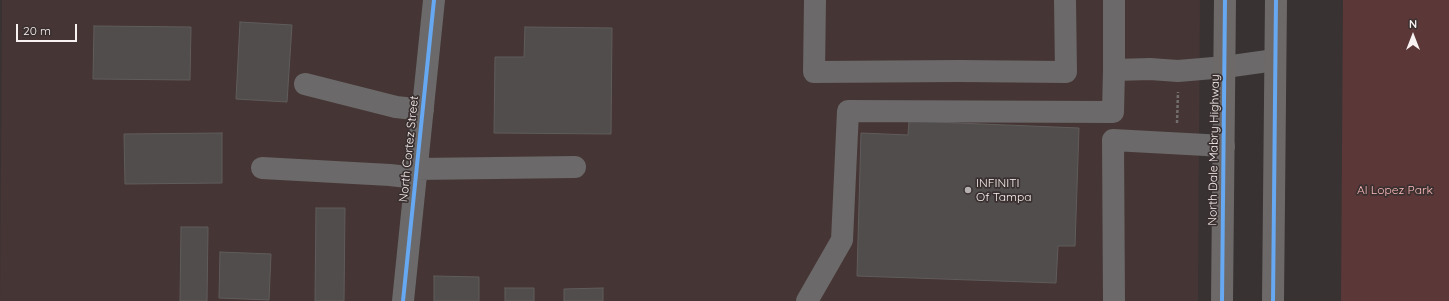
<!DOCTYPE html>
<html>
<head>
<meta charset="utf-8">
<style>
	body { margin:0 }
	#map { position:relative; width:1449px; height:301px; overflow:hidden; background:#383232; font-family:Quicksand,sans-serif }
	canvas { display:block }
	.north { position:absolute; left:1393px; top:16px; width:40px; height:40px; -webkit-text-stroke:3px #3a3030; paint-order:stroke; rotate:0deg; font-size:11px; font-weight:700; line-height:16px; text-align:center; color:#f9f2f2 }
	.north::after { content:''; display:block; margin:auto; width:14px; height:18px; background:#f9f2f2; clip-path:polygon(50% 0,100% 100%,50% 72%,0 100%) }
	.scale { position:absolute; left:16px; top:24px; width:61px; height:18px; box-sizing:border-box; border:2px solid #f9f2f2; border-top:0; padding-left:5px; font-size:12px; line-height:14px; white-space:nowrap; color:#f9f2f2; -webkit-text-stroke:3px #3a3030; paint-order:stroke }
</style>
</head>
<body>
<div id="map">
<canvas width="1449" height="301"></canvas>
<div class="north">N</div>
<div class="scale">20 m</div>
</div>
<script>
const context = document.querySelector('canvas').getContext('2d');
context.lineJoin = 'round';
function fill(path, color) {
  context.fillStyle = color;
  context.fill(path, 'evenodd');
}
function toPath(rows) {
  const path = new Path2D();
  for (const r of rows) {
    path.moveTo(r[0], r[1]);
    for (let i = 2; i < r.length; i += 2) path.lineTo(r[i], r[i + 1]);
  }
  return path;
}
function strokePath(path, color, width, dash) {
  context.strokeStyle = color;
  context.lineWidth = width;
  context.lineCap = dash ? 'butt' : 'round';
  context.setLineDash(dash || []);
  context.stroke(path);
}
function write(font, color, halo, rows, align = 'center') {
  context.font = font + ' Quicksand,sans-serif';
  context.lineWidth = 3.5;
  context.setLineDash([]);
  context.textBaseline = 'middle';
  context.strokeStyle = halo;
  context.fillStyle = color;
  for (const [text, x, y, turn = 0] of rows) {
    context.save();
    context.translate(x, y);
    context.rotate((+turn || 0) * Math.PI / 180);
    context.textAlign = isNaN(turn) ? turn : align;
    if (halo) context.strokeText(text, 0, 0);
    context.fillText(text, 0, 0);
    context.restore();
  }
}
fill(toPath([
	[2,0,423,0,392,301,0,301],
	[445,0,1200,0,1198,301,414,301]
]), '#463535');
fill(toPath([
	[1343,0,1449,0,1449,301,1341,301]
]), '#5b3738');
const building = toPath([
	[240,22,292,25,287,102,236,99,240,22],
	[94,26,191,27,190,80,93,79,94,26],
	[525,27,612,28,611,134,494,133,495,57,524,57,525,27],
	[909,121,1079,128,1075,246,1058,246,1056,283,857,276,861,133,908,135,909,121],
	[222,133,222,183,125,184,124,134,222,133],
	[316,208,345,208,344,301,315,301,316,208],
	[181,227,208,227,207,301,180,301,181,227],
	[220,252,271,254,269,300,219,298,220,252],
	[434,276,479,277,479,301,434,301,434,276],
	[505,288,534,288,534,301,505,301,505,288],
	[603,288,603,301,564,301,564,289,603,288]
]);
fill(building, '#514d4d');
strokePath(building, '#605c5c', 1);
strokePath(toPath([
	[1177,123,1178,92]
]), '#736e6e', 2.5, [3, 2]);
strokePath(toPath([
	[815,0,814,72,959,71,1066,72,1065,0],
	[1114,0,1114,70],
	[305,84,396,107,423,110],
	[262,168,390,175,416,178],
	[417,169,575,167],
	[403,301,434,0],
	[807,301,842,240,848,111,1113,112,1114,70,1150,69,1178,71,1225,67,1275,60],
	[1114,301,1113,140,1224,146]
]), '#6b6969', 22);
strokePath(toPath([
	[1222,301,1225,0],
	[1273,301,1276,0]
]), '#6e6969', 22);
strokePath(toPath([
	[403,301,434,0],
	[1222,301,1225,0],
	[1273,301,1276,0]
]), '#66a8f1', 4);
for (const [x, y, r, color] of [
	[968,190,4,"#b5afaf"]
]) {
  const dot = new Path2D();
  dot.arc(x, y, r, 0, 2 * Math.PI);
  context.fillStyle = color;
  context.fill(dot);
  strokePath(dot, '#3a3030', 1.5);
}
write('12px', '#f9f2f2', '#3a3030', [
	["North Cortez Street",409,149,-84],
	["North Dale Mabry Highway",1214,150,-89]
]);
write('12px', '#f9f2f2', '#3a3030', [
	["INFINITI",976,183],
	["Of Tampa",976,197]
], 'left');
write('12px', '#fbb', '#3a3030', [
	["Al Lopez Park",1395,190]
]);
</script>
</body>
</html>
